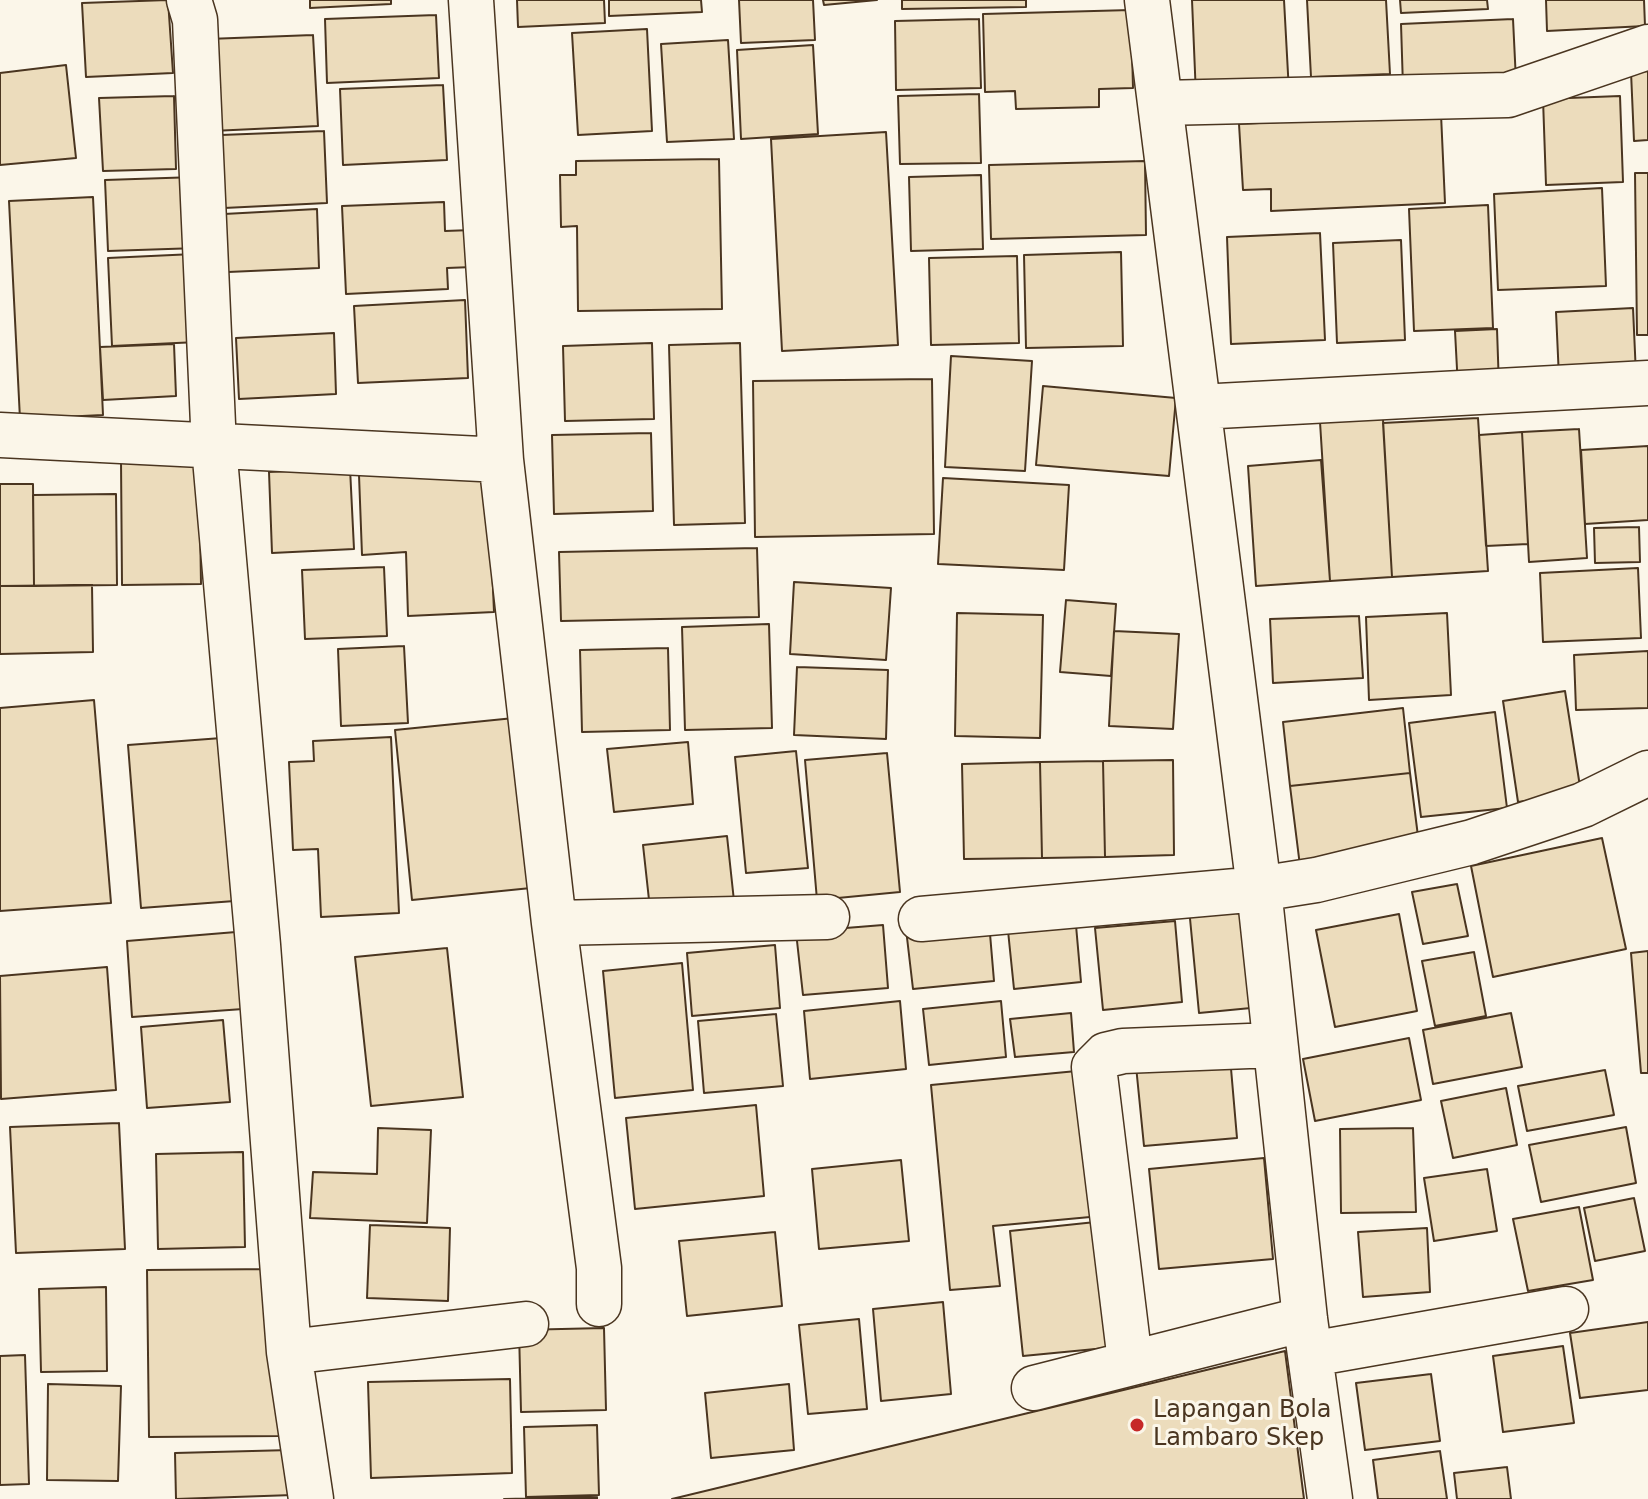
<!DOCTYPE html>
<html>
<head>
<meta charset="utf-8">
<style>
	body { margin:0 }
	canvas { display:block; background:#fbf6e9 }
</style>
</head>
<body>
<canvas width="1648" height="1499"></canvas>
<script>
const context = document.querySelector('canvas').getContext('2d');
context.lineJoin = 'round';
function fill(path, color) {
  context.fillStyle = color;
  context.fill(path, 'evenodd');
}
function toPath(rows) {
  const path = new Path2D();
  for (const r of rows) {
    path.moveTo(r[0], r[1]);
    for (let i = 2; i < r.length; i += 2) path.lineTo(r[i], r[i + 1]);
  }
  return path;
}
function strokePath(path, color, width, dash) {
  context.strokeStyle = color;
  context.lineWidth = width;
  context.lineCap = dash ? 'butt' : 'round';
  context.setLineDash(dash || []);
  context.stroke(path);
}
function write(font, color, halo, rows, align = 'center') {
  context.font = font + ' "DejaVu Sans",sans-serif';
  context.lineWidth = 6;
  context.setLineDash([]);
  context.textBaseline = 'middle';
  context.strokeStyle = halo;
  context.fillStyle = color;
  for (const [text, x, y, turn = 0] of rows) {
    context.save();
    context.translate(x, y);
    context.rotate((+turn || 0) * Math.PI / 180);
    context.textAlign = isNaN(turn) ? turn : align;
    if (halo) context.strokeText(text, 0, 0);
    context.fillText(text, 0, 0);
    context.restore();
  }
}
const building = toPath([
	[168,0,173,73,86,77,82,3,168,0],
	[310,0,391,0,391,4,310,8,310,0],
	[517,0,604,0,605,23,518,27,517,0],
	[609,0,701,0,702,12,609,16,609,0],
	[739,0,813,0,815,40,741,43,739,0],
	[823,0,877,0,824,5,823,0],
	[902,0,1026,0,1026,7,902,9,902,0],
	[1192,0,1284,0,1289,92,1196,96,1192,0],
	[1307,0,1386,0,1390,74,1311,77,1307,0],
	[1400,0,1487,0,1488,9,1401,13,1400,0],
	[1546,0,1644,0,1645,26,1547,31,1546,0],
	[1131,10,1133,88,1099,89,1099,107,1016,109,1015,91,985,92,983,14,1131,10],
	[436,15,439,78,327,83,325,19,436,15],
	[979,19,981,88,896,90,895,21,979,19],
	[1513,19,1516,81,1403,87,1401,24,1513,19],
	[647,29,652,131,578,135,572,33,647,29],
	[313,35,318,126,212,131,208,39,313,35],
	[728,40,734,139,667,142,661,44,728,40],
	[813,45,818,134,741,139,737,50,813,45],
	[66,65,76,158,0,165,0,73,66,65],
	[1648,71,1648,140,1634,141,1631,72,1648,71],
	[443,85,447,160,343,165,340,89,443,85],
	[979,94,981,163,900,164,898,96,979,94],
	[174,96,176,169,103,171,99,98,174,96],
	[1620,96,1623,182,1546,185,1543,99,1620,96],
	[1441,114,1445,203,1271,211,1271,189,1243,190,1239,124,1441,114],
	[324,131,327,203,224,208,221,135,324,131],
	[886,132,898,345,782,351,771,139,886,132],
	[719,159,722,309,578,311,577,226,561,227,560,175,576,175,576,161,719,159],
	[1145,161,1146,235,991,239,989,165,1145,161],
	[1635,173,1648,173,1648,335,1637,335,1635,173],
	[981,175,983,249,911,251,909,177,981,175],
	[196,177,198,248,108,251,105,180,196,177],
	[1602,188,1606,286,1498,290,1494,194,1602,188],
	[93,197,103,415,20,419,9,201,93,197],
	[444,202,445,231,472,230,473,267,447,268,448,289,346,294,342,206,444,202],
	[1488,205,1493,328,1414,331,1409,209,1488,205],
	[317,209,319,268,228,272,224,214,317,209],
	[1320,233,1325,340,1231,344,1227,237,1320,233],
	[1401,240,1405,340,1337,343,1333,243,1401,240],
	[1121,252,1123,346,1026,348,1024,255,1121,252],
	[194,254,198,342,112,346,108,258,194,254],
	[1017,256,1019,343,931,345,929,258,1017,256],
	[465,300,468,378,358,383,354,306,465,300],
	[1633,308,1636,375,1559,378,1556,312,1633,308],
	[1497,329,1499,387,1458,388,1455,331,1497,329],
	[334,333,336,394,239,399,236,338,334,333],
	[652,343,654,419,565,421,563,346,652,343],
	[740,343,745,523,674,525,669,345,740,343],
	[174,344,176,396,103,400,100,347,174,344],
	[951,356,1032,361,1025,471,945,467,951,356],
	[932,379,934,534,755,537,753,381,932,379],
	[1043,386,1176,398,1169,476,1036,465,1043,386],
	[1382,402,1392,577,1330,581,1319,406,1382,402],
	[1478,418,1488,571,1392,577,1383,423,1478,418],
	[1579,429,1587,558,1529,562,1522,432,1579,429],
	[1522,432,1528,544,1486,546,1479,435,1522,432],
	[651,433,653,511,554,514,552,435,651,433],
	[1648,446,1648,520,1585,524,1581,450,1648,446],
	[199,459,201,584,122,585,121,460,199,459],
	[1321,460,1330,581,1256,586,1248,466,1321,460],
	[350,468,354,549,272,553,269,472,350,468],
	[488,469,494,612,408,616,406,552,362,555,359,475,488,469],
	[943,478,1069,485,1064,570,938,564,943,478],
	[0,484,33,484,34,586,0,586,0,484],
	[116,494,117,585,34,586,33,495,116,494],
	[1639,527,1640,562,1595,563,1594,528,1639,527],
	[757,548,759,617,561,621,559,552,757,548],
	[384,567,387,636,305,639,302,570,384,567],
	[1638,568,1641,638,1543,642,1540,573,1638,568],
	[794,582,891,588,886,660,790,654,794,582],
	[92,585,93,652,0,654,0,586,92,585],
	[1066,600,1116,604,1111,676,1060,672,1066,600],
	[957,613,1043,615,1040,738,955,736,957,613],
	[1447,613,1451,695,1369,700,1366,617,1447,613],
	[1359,616,1363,678,1273,683,1270,619,1359,616],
	[769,624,772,728,685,730,682,627,769,624],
	[1114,631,1179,634,1173,729,1109,726,1114,631],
	[404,646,408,723,341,726,338,649,404,646],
	[668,648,670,730,582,732,580,650,668,648],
	[1648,651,1648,708,1576,710,1574,655,1648,651],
	[797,667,888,670,886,739,794,735,797,667],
	[1565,691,1581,793,1518,802,1503,701,1565,691],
	[94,700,111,903,0,911,0,708,94,700],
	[1403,708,1410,773,1290,786,1283,722,1403,708],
	[1495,712,1507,808,1421,817,1409,723,1495,712],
	[514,718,531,888,412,900,395,730,514,718],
	[235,737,248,900,141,908,128,745,235,737],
	[391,737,399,913,321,917,318,849,293,850,289,762,314,761,313,741,391,737],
	[688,742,693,804,614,812,607,749,688,742],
	[796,751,808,868,746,873,735,757,796,751],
	[887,753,900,892,817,900,805,760,887,753],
	[1173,760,1174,855,1105,857,1103,761,1173,760],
	[1103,761,1105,857,1042,858,1040,762,1103,761],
	[1040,762,1042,858,964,859,962,764,1040,762],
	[1410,773,1420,852,1300,866,1290,786,1410,773],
	[727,836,734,901,650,909,643,845,727,836],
	[1602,838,1626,949,1493,977,1471,866,1602,838],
	[1457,884,1468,936,1423,944,1412,892,1457,884],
	[1242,903,1251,1008,1199,1013,1189,908,1242,903],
	[1075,914,1081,982,1014,989,1007,921,1075,914],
	[1399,914,1417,1011,1335,1027,1316,930,1399,914],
	[1175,921,1182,1002,1103,1010,1095,928,1175,921],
	[989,922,994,981,913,989,906,929,989,922],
	[883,925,888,988,803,995,796,932,883,925],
	[236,932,243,1009,132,1017,127,941,236,932],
	[775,945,780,1008,692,1016,687,953,775,945],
	[447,948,463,1097,371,1106,355,957,447,948],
	[1648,951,1648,1073,1641,1073,1631,953,1648,951],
	[1474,952,1486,1016,1435,1026,1422,961,1474,952],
	[682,963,693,1090,615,1098,603,971,682,963],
	[107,967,116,1090,1,1099,0,976,107,967],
	[900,1001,906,1069,810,1079,804,1011,900,1001],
	[1001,1001,1006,1057,929,1065,923,1009,1001,1001],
	[1071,1013,1074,1052,1015,1057,1010,1019,1071,1013],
	[1511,1013,1522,1067,1433,1084,1423,1030,1511,1013],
	[776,1014,783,1086,704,1093,698,1021,776,1014],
	[223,1020,230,1102,147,1108,141,1027,223,1020],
	[1409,1038,1421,1100,1315,1121,1303,1059,1409,1038],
	[1230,1057,1237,1138,1144,1146,1136,1066,1230,1057],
	[1087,1070,1101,1216,993,1226,1000,1286,950,1290,931,1085,1087,1070],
	[1605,1070,1614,1115,1527,1131,1518,1086,1605,1070],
	[1506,1088,1517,1145,1453,1158,1441,1101,1506,1088],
	[756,1105,764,1196,635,1209,626,1118,756,1105],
	[119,1123,125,1249,16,1253,10,1127,119,1123],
	[1626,1127,1636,1183,1541,1202,1529,1145,1626,1127],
	[378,1128,431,1130,427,1223,310,1218,313,1172,377,1174,378,1128],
	[1413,1128,1416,1212,1341,1213,1340,1129,1413,1128],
	[243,1152,245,1247,158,1249,156,1154,243,1152],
	[1264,1158,1273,1259,1159,1269,1149,1169,1264,1158],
	[901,1160,909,1241,819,1249,812,1169,901,1160],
	[1487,1169,1497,1231,1434,1241,1424,1178,1487,1169],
	[1634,1198,1645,1251,1595,1261,1584,1208,1634,1198],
	[1579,1207,1593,1280,1528,1291,1513,1219,1579,1207],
	[1105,1221,1116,1347,1023,1356,1010,1231,1105,1221],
	[370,1225,450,1228,448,1301,367,1298,370,1225],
	[1427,1228,1430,1292,1363,1297,1358,1232,1427,1228],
	[775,1232,782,1306,687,1316,679,1241,775,1232],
	[279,1269,281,1436,149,1437,147,1270,279,1269],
	[106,1287,107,1371,41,1372,39,1289,106,1287],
	[943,1302,951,1394,881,1401,873,1309,943,1302],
	[859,1319,867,1409,808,1414,799,1325,859,1319],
	[1648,1322,1648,1390,1580,1398,1570,1333,1648,1322],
	[604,1328,606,1410,521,1412,519,1330,604,1328],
	[1563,1346,1574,1423,1503,1432,1493,1356,1563,1346],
	[1285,1351,1304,1499,672,1499,1285,1351],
	[25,1355,29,1484,0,1485,0,1356,25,1355],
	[1431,1374,1440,1441,1365,1450,1356,1383,1431,1374],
	[510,1379,512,1473,371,1478,368,1382,510,1379],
	[48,1384,121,1386,118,1481,47,1480,48,1384],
	[789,1384,794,1450,711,1458,705,1393,789,1384],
	[597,1425,599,1495,526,1497,524,1427,597,1425],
	[291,1450,293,1495,176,1499,175,1453,291,1450],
	[1440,1451,1447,1499,1378,1499,1373,1460,1440,1451],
	[1507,1467,1511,1499,1457,1499,1454,1473,1507,1467],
	[597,1497,597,1499,504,1499,597,1497]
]);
fill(building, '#ecdcbc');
strokePath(building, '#4a3520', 2);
const minor = toPath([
	[189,0,195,20,214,447,258,945,289,1352,311,1499],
	[471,0,501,460,554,923,599,1268,599,1304],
	[1147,0,1259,889,1305,1319,1330,1499],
	[1161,103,1508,95,1648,47],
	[1199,407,1648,383],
	[0,435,501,460],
	[921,919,1259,889,1316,880,1472,842,1583,805,1648,773],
	[554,923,827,917],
	[289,1352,526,1324],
	[1311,1354,1566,1309],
	[1130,1361,1094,1067,1106,1055,1123,1051,1274,1045],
	[1034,1388,1305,1319]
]);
strokePath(minor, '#4a3520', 47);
strokePath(minor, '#fbf6e9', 44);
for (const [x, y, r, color] of [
	[1137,1425,8,"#c62828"]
]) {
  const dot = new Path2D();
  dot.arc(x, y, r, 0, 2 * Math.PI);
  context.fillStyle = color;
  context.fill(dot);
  strokePath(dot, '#fbf6e9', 3);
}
write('24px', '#4a3520', '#fbf6e9', [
	["Lapangan Bola",1153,1411],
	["Lambaro Skep",1153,1439]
], 'left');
</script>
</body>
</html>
